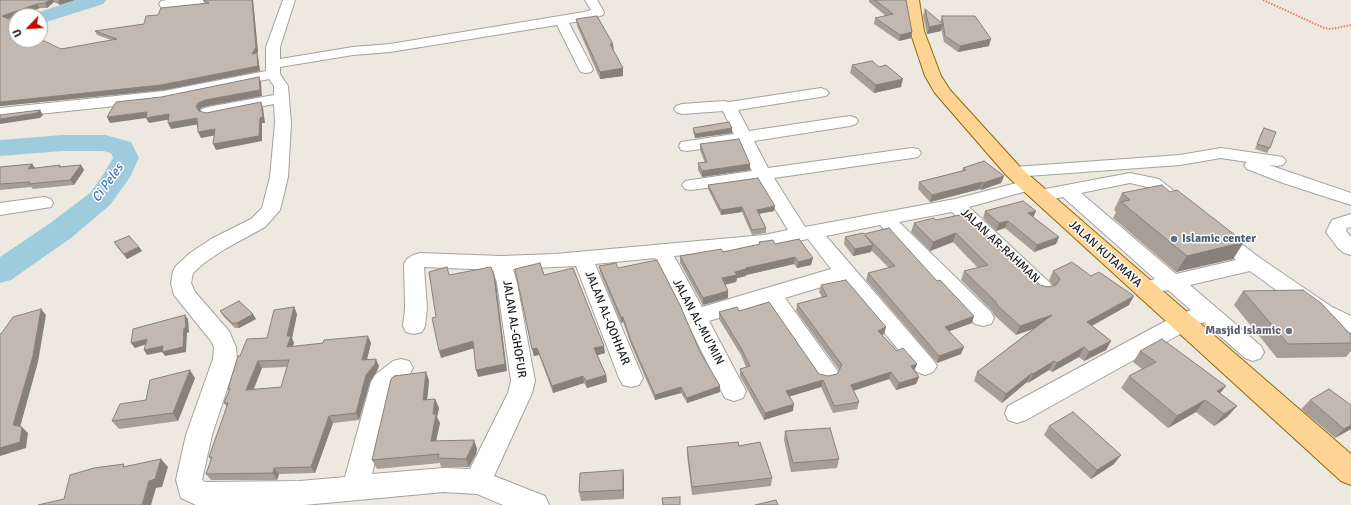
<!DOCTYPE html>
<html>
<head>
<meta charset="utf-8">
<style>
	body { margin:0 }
	#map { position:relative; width:1351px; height:505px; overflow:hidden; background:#ede9e0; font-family:Signika,sans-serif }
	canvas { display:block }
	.north { position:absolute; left:8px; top:8px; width:40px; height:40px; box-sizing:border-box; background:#fff; border:1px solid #a4a4a4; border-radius:50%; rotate:245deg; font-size:11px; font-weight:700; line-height:16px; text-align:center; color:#1b1b1b }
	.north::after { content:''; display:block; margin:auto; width:14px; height:18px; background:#c70700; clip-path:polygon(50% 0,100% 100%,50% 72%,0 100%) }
</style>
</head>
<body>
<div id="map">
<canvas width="1351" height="505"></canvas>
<div class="north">U</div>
</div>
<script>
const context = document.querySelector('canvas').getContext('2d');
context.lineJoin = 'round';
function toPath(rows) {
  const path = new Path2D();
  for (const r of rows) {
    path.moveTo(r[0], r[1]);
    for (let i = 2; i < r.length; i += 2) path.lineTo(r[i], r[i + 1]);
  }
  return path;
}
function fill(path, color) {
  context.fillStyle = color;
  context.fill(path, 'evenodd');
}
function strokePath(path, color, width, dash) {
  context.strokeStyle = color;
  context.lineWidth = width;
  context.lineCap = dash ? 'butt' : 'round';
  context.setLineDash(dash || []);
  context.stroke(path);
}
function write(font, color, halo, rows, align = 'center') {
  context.font = font + ' Signika,sans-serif';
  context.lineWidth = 3;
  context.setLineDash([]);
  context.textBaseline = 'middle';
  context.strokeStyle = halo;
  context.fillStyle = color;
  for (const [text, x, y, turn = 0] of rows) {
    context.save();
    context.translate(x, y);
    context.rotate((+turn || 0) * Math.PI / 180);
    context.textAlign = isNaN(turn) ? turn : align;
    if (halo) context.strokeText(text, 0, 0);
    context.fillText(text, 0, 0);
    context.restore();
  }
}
fill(toPath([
	[76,0,106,0,103,4,40,24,40,16,31,16,33,14,76,0],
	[62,135,105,135,131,142,139,158,130,177,110,205,71,238,11,280,0,283,0,257,49,224,90,193,103,175,113,158,111,153,103,151,62,151,0,156,0,140,62,135]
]), '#9fccdd');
const minor = toPath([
	[167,0,206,0,204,3,200,4,165,8,161,7,159,4,161,1,167,0],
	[283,0,295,0,280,47,280,59,353,47,390,44,584,12,591,10,585,0,597,0,604,12,603,15,591,19,569,23,593,69,591,72,586,73,581,72,579,69,557,25,390,52,353,55,280,67,280,74,288,86,291,123,288,177,280,210,265,227,225,249,204,263,193,273,191,283,195,292,229,331,236,347,237,359,212,435,202,480,205,482,300,481,345,477,371,382,375,375,393,361,401,359,409,361,413,368,409,375,393,387,372,474,444,468,470,469,508,393,511,381,497,283,493,270,424,267,427,308,425,326,422,332,414,334,406,332,403,326,405,308,404,264,407,259,413,255,420,253,501,256,555,254,764,235,788,230,758,181,691,190,685,189,682,185,685,181,752,171,739,143,687,151,681,150,679,146,681,142,734,134,723,111,682,114,676,112,674,109,676,106,682,104,724,101,729,102,821,88,826,90,829,93,826,96,738,110,749,131,850,116,856,118,858,121,856,124,850,126,754,141,768,168,912,148,918,149,921,153,918,157,912,158,774,178,805,227,955,199,1028,180,1034,181,1037,185,1034,189,969,207,1050,283,1054,288,1050,293,1043,295,1036,293,952,212,899,222,991,312,994,318,991,324,983,326,975,324,880,225,826,236,933,360,937,366,933,372,925,375,917,372,841,281,785,298,839,373,835,380,827,382,819,380,766,303,709,321,746,391,743,398,734,401,725,398,655,258,595,264,643,378,639,385,631,387,623,385,619,378,576,266,513,269,517,283,535,381,532,393,494,476,545,496,549,505,503,505,477,494,444,492,304,505,196,505,181,498,176,480,186,435,213,359,214,347,211,341,174,295,171,283,173,271,176,266,190,253,211,239,251,219,262,208,270,177,275,123,274,104,208,117,202,115,200,112,202,109,208,107,274,95,274,86,269,79,164,101,0,118,0,108,164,91,266,71,266,47,283,0],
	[808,239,831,269,702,307,674,256,764,247,808,239],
	[1221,148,1283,157,1286,161,1283,165,1277,166,1269,165,1351,193,1351,205,1283,183,1247,169,1244,165,1247,162,1221,158,1180,165,1014,177,1008,176,1005,172,1008,168,1014,167,1180,155,1221,148],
	[1130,173,1159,179,1184,199,1186,203,1184,207,1177,209,1170,207,1147,187,1130,183,1081,193,1176,274,1236,260,1209,238,1206,234,1209,230,1216,228,1223,230,1260,258,1332,307,1351,316,1351,333,1316,319,1250,271,1190,285,1261,346,1264,352,1261,358,1253,361,1245,358,1204,322,1191,328,1026,420,1017,423,1008,420,1005,413,1008,406,1175,316,1191,310,1168,290,1144,296,1137,294,1133,289,1137,284,1155,279,1063,197,1040,202,1034,200,1031,196,1034,192,1040,190,1130,173],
	[44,197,51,199,53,203,51,207,0,215,0,203,44,197],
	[1351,214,1351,227,1347,228,1346,231,1351,237,1351,255,1344,253,1338,248,1326,232,1332,220,1351,214]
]);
const major = toPath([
	[905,0,919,0,924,31,941,76,950,90,1021,168,1351,454,1351,485,1341,481,1007,176,935,93,925,76,910,31,905,0]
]);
strokePath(minor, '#a2a2a2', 2);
strokePath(major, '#936800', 2);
strokePath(toPath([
	[1263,0,1324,28,1331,29,1351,25]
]), '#fd7762', 2, [1.5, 1.5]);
fill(minor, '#fff');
fill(major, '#fed495');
fill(toPath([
	[0,0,75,0,60,5,54,2,47,8,40,8,9,19,16,40,61,49,111,40,97,35,95,31,144,24,158,15,205,4,203,0,253,0,258,52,257,53,258,57,260,71,164,90,0,106],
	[869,0,906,0,912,32,911,38,899,41,874,24,875,18,886,16,869,2],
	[925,9,940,22,942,16,989,46,958,52,944,42,941,28,941,31,927,34,923,16],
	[576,19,623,68,623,76,600,79,577,26],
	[852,65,901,87,874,93,850,73],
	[693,128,732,133,695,138,693,132],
	[1264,128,1270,148,1267,153,1255,149,1261,133],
	[700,144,750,164,750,170,702,177,698,170,698,163,705,163,700,150],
	[32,164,35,168,60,165,61,167,81,165,84,170,74,185,33,189,31,187,0,190,0,166,0,167],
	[963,168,1004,176,1001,183,981,190,980,189,930,202,918,189,919,182,962,171],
	[708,185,774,211,759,214,766,228,766,233,752,235,742,212,721,215,708,189],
	[1170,192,1244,242,1233,259,1176,272,1113,218,1116,212,1114,210,1122,193],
	[985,211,1033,217,1059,237,1056,244,1034,252,1005,228,996,231,983,218],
	[936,220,1040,285,1048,287,1053,286,1049,280,1053,271,1129,305,1092,326,1111,341,1106,350,1084,361,1079,357,1052,372,1049,370,1028,383,1027,382,1002,403,974,381,977,372,1034,328,1016,335,994,315,992,311,961,280,964,271,978,268,953,242,930,251,911,232,914,223],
	[864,234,972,323,949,331,961,354,937,363,866,280,868,273,889,268,871,250,871,252,853,256,844,244,845,237],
	[114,242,139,247,142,251,127,259,117,247],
	[759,242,775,244,811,265,797,268,794,264,746,275,746,276,737,278,736,282,725,285,728,291,728,298,703,305,680,263,680,256,723,252,759,245],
	[599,266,618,268,700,352,720,386,720,392,687,403,681,393,655,400,632,347,623,322,621,323,600,272],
	[515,269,544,275,605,353,597,355,606,375,607,382,587,388,584,383,553,393,539,355,534,356],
	[821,285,886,327,884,334,882,335,897,351,917,364,914,371,919,377,916,384,896,390,889,379,853,391,859,402,857,409,833,413,821,387,790,396,793,411,764,420,740,376,740,369,746,367,741,355,719,319,719,312,739,311,819,374,828,376,837,374,839,370,796,311,797,304,822,297,819,292],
	[1243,291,1351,335,1351,351,1346,357,1277,358,1234,305],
	[294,307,297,314,292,338,294,343,293,346,371,343,367,360,379,366,377,371,370,382,359,420,333,423,315,473,279,474,277,480,211,480,206,474,211,460,209,457,227,407,224,403,229,391,228,389,240,356,267,338],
	[287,367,281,387,254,389,262,368],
	[220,311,256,319,239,328,235,328,223,316],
	[1140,351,1226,386,1220,393,1237,406,1227,417,1214,426,1196,412,1168,428,1121,388,1129,376,1142,369,1133,362],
	[426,372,429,381,427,400,435,399,439,408,437,417,440,423,436,441,474,440,477,449,476,454,469,467,441,467,440,463,377,469,372,460],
	[195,378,178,421,119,429,112,421,146,400],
	[1310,400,1351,405,1351,429,1335,438,1301,409],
	[1049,426,1114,464,1091,479,1044,435],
	[785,431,839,459,837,468,791,472,784,440],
	[739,446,772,478,771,486,692,495,687,455,687,447],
	[623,470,624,479,624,499,581,501,579,492]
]), '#a79e97');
fill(toPath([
	[50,0,53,0,54,2,47,8,45,3],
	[60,0,75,0,60,5,58,1],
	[252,0,253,0,258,52,257,53,258,57,260,71,164,90,0,106,0,102,252,54],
	[37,4,40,8,4,20,2,16],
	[943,24,941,31,927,34,929,27],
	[912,32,911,38,899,41,900,35],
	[991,39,989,46,958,52,960,46],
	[610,44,613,44,614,51],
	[623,68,623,76,600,79,600,72],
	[259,77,261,82,262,96,208,106,201,108,199,113,196,107,198,103],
	[903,79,901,87,874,93,876,85],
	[261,102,263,108,265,123,262,123,262,141,216,150,213,144,260,118],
	[40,110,43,115,40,118,0,124,0,119],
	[147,112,169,114,172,119,149,123,146,118,110,123,107,117],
	[197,118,200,124,171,129,168,123],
	[732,128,732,133,695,138,695,134],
	[215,129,217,135,201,138,198,132],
	[32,164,36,169,28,169],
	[750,164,750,170,702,177,702,171],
	[81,165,84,170,74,185,70,180],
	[1004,176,1001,183,981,190,983,183],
	[982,182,980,189,930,202,932,195],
	[775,206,774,211,757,214,757,210],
	[742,207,742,212,721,215,721,210],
	[1036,211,1033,218,1028,213],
	[1008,221,1005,228,996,231,999,223],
	[956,233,953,242,930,251,933,242],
	[1059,237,1056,244,1034,252,1037,245],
	[1244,242,1233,259,1176,272,1187,256],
	[873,245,871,252,853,256,855,249],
	[139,247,142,251,127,259,124,254],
	[795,257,794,264,746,275,746,276,737,278,736,282,722,285,722,278,735,272,746,268],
	[813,258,811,265,797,268,798,262],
	[494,276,496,283,507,371,478,377,476,370],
	[728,291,728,298,703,305,703,298],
	[1134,296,1129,305,1082,331,1087,322],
	[294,307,297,314,292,338,294,343,290,354,287,347,287,336],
	[41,309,46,315,38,362,19,431,13,425],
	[253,314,256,319,239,328,237,323],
	[185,315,188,319,189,332,187,333,186,352,165,356,162,352,147,355,144,350],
	[1052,315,1047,324,1016,335,1020,326],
	[974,316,972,323,942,334,945,327],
	[621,317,623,317,623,322,621,323],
	[886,327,884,334,876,338,878,331],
	[368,336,371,343,365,367,362,360],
	[147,339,150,343,135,348,131,343],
	[473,341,475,348,441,358,439,351],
	[1111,341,1106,350,1084,361,1089,352],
	[604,346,605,353,595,356,594,348],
	[964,347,961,354,937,363,939,356],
	[1084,347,1079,357,1052,372,1057,363],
	[537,348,539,355,534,356,532,349],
	[376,359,379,366,377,371,370,382,359,420,356,413,366,375],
	[258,361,262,368,250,397,246,390],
	[1054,361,1049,370,1028,383,1033,374],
	[917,364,914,371,911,366],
	[190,370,195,378,178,421,173,413],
	[426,372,429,381,426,410,423,400],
	[891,372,889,379,849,392,851,385],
	[1032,373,1027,382,1002,403,1006,394],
	[606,375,607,382,587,388,586,381],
	[583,376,584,383,553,393,552,386],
	[919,377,916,384,896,390,899,383],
	[823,380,821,387,785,398,786,391],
	[720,386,720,392,687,403,687,398],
	[1226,386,1217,397,1217,391],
	[681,387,681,393,655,400,655,395],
	[435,399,439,408,437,417,440,423,434,450,431,441,433,414],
	[1205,400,1196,412,1168,428,1177,416],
	[794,404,793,411,764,420,765,413],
	[1237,406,1227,417,1214,426,1224,414],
	[329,416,333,423,315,473,311,467],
	[1351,425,1351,429,1335,438,1344,429],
	[22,427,28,433,26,448,0,456,0,448],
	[474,440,477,449,476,454,469,467,466,459],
	[1121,455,1114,464,1091,479,1097,470],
	[161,459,168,467,162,487,156,488,151,505,142,505,149,481],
	[274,468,279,474,277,480,273,473],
	[623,470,624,479,624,499,623,490]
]), '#88817b');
const building = toPath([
	[0,0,50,0,45,3,37,4,2,16,16,22,16,40,40,40,40,39,61,49,117,39,95,31,144,24,146,16,158,15,161,8,209,3,203,0,252,0,256,47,252,54,257,53,258,66,161,85,0,102,0,0],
	[875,0,906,0,912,32,900,35,875,18,893,14,875,0],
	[925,9,943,24,929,27,925,9],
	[597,16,613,44,610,44,623,68,600,72,576,19,597,16],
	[942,16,975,16,991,39,960,46,945,36,942,16],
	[872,61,879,67,886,65,903,79,876,85,852,65,872,61],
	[259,77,260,90,205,100,198,103,196,107,199,111,206,113,261,102,263,117,260,118,259,136,213,144,215,129,198,132,197,118,168,123,169,114,146,118,147,112,107,117,116,102,161,97,259,77],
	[40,110,37,113,0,119,0,115,40,110],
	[729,122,732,128,695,134,693,128,729,122],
	[1264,128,1276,132,1270,148,1257,144,1264,128],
	[739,139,750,164,702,171,698,163,707,162,700,144,739,139],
	[984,161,1004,176,983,183,982,182,932,195,919,182,966,170,963,168,984,161],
	[32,164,28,169,60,165,59,167,81,165,70,180,29,184,30,182,0,184,0,167,32,164],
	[758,178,775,206,757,210,766,228,752,230,742,207,721,210,708,185,758,178],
	[1162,185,1170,192,1177,190,1244,242,1187,256,1121,202,1130,200,1122,193,1162,185],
	[1023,201,1036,211,1028,213,1059,237,1037,245,1008,221,999,223,985,211,1023,201],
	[964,214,1040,285,1048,287,1056,285,1060,279,1053,271,1072,262,1091,276,1099,272,1134,296,1087,322,1111,341,1089,352,1084,347,1057,363,1054,361,1033,374,1032,373,1006,394,977,372,1052,315,1020,326,998,306,996,302,964,271,988,265,956,233,933,242,914,223,934,218,936,220,964,214],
	[889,228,937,281,940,280,974,316,945,327,964,347,939,356,868,273,895,266,865,235,873,245,855,249,845,237,863,233,864,234,889,228],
	[129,236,139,247,124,254,114,242,129,236],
	[799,239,813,258,798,262,795,257,746,268,746,269,735,272,737,275,722,278,728,291,703,298,680,256,721,249,723,252,760,244,759,242,773,240,775,244,799,239],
	[657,260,680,305,700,352,720,386,687,398,681,387,655,395,631,341,623,317,621,317,599,266,616,263,618,268,657,260],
	[540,263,544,275,573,268,604,346,594,348,606,375,586,381,583,376,552,386,537,348,532,349,515,269,540,263],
	[447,267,449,275,491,267,494,276,505,364,476,370,473,341,439,351,432,318,436,317,429,272,447,267],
	[846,280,886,327,878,331,897,351,903,348,917,364,911,366,919,377,899,383,891,372,851,385,859,402,834,406,823,380,786,391,794,404,765,413,740,369,750,366,741,348,719,312,737,307,739,311,769,302,819,374,828,376,837,374,842,365,797,304,827,296,821,285,846,280],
	[1303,290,1321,303,1351,335,1351,343,1288,344,1243,291,1303,290],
	[239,301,253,314,237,323,232,323,220,311,239,301],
	[294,307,287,336,291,336,287,347,323,343,324,340,368,336,362,360,376,359,375,364,366,375,356,413,329,416,311,467,274,468,273,473,206,474,212,457,209,457,228,403,224,403,230,389,228,389,238,356,240,356,247,339,267,338,274,310,294,307],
	[289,360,281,387,246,390,258,361,289,360],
	[41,309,33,356,13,425,22,427,20,442,0,448,0,334,1,334,13,317,41,309],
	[185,315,186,328,184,328,183,347,162,352,163,346,144,350,147,339,131,343,133,329,185,315],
	[1162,339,1226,386,1217,391,1237,406,1224,414,1205,400,1177,416,1129,376,1156,362,1140,351,1162,339],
	[190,370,173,413,112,421,120,404,146,400,150,380,190,370],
	[426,372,423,400,435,399,433,414,436,414,431,441,474,440,473,445,466,459,438,458,439,454,372,460,391,379,394,376,426,372],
	[1329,389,1351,405,1351,425,1344,429,1310,400,1329,389],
	[1073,412,1121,455,1097,470,1049,426,1073,412],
	[830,428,839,459,793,463,785,431,830,428],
	[738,442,739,446,760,442,772,478,692,487,687,447,738,442],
	[161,459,155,479,149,481,142,505,38,505,64,499,70,475,94,468,124,464,123,467,161,459],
	[623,470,623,490,579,492,580,473,623,470],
	[680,497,680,505,663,505,662,498,680,497],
	[776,500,778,505,755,505,776,500]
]);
fill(building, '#c2b8b0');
strokePath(building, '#88817b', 1);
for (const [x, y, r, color] of [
	[1174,239,4,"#5c6f8a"],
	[1289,331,4,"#6b7280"]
]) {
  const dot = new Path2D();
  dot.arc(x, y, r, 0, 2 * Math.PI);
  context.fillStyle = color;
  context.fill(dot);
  strokePath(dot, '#fff', 1.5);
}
write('bold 12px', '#4e5e75', '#fff', [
	["Islamic center",1182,239]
], 'left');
write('12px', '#1b1b1b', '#fff', [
	["JALAN AR-RAHMAN",1000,246,43],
	["JALAN KUTAMAYA",1105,254,42],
	["JALAN AL-QOHHAR",607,318,68],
	["JALAN AL-MU'MIN",698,322,62],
	["JALAN AL-GHOFUR",514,329,81]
]);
write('bold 12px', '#5b616d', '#fff', [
	["Masjid Islamic",1281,331]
], 'right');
write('italic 13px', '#4675ac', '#fff', [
	["Ci Peles",108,183,-54]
]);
</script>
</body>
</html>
